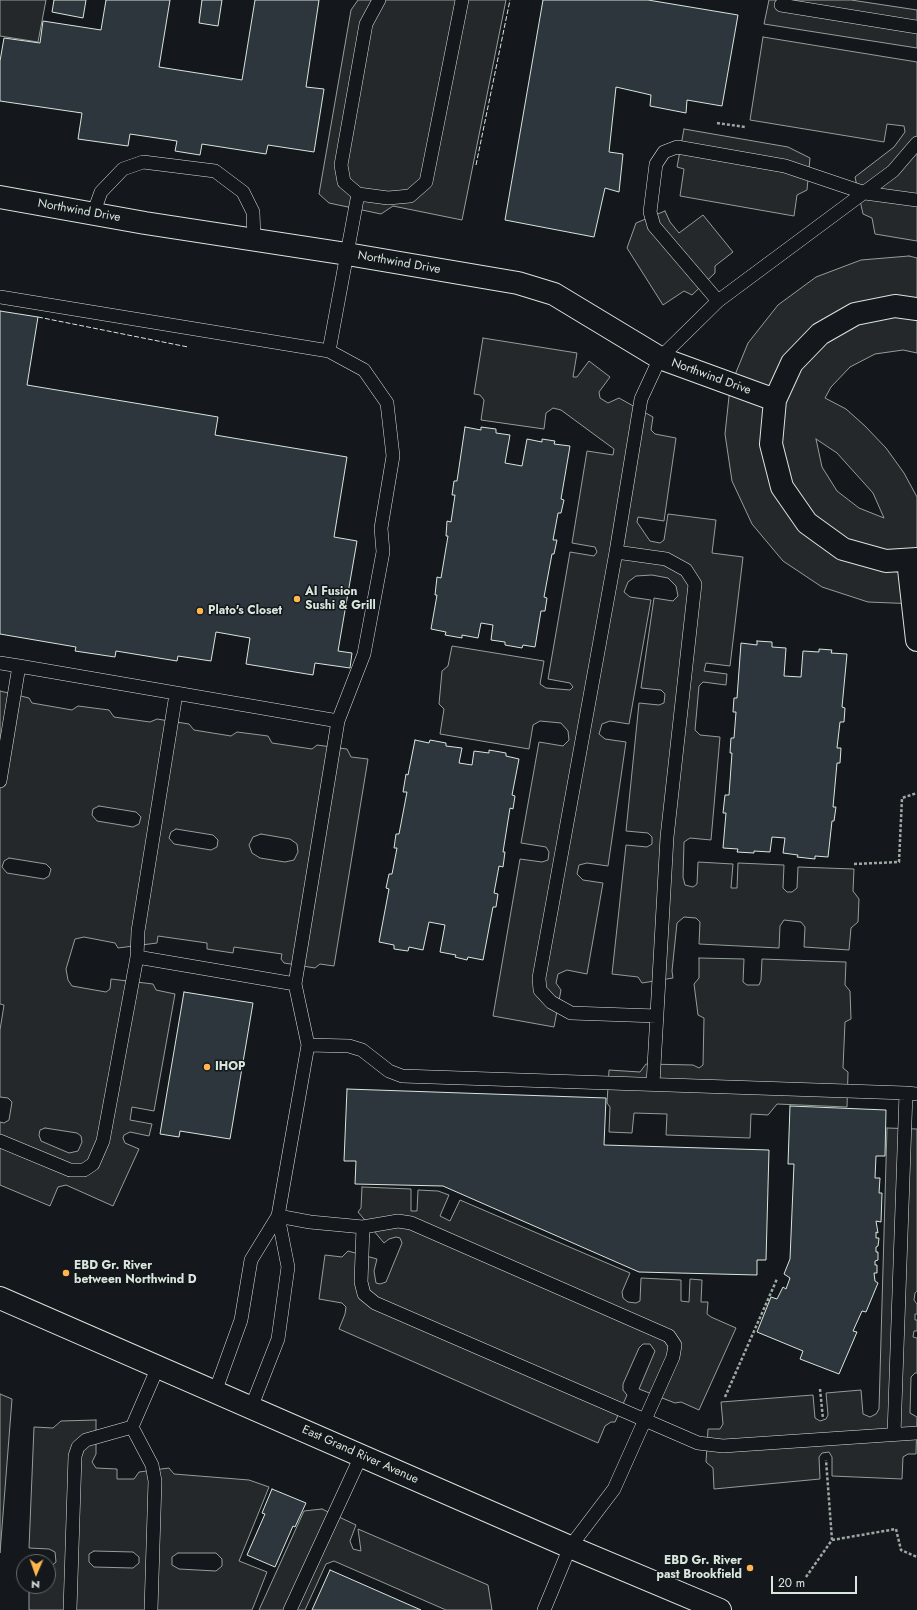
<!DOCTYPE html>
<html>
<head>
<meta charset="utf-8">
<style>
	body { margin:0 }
	#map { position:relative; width:917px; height:1610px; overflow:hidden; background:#14181c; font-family:Jost,sans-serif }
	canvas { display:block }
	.north { position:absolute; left:16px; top:1554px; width:40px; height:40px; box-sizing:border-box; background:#14181c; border:1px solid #626a69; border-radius:50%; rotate:182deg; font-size:11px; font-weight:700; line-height:16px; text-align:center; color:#d8e6dc }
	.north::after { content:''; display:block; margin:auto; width:14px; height:18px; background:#ffb74d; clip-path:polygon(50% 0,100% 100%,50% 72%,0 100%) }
	.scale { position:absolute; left:771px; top:1576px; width:86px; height:18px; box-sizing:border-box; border:2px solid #d8e6dc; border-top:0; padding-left:5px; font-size:12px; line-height:14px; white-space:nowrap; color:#d8e6dc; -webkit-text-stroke:3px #14181c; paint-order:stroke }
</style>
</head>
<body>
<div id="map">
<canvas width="917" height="1610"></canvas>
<div class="north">N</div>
<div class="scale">20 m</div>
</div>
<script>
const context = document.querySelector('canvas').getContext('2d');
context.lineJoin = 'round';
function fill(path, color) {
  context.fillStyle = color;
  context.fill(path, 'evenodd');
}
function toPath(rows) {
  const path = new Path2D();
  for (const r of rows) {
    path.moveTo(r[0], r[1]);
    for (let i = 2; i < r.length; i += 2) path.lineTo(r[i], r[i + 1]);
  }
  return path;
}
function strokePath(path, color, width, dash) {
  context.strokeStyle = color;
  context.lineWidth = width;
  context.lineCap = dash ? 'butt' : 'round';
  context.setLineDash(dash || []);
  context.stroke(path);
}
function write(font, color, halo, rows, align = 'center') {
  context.font = font + ' Jost,sans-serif';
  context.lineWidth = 3;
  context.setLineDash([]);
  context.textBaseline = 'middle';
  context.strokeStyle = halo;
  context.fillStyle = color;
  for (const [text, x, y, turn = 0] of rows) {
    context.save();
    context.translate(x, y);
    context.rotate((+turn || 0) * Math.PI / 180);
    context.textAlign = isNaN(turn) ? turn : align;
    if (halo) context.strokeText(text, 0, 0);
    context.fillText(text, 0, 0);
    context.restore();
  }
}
const parking = toPath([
	[0,0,46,0,38,42,0,36,0,0],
	[358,0,506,0,462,220,393,206,381,214,329,203,319,194,351,10,358,0],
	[769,0,851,0,917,10,917,48,764,24,769,0],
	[763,37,917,62,917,241,875,234,872,218,863,214,855,177,894,147,905,132,904,126,887,124,884,142,750,120,763,37],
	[684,129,788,147,810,158,807,190,797,195,794,216,680,196,684,169,677,167,684,129],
	[665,211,670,222,679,233,703,215,733,252,715,266,715,273,692,295,684,291,663,305,627,248,636,223,665,211],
	[909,256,917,258,917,353,903,350,875,354,850,367,831,387,825,398,846,409,865,426,886,448,904,473,917,497,917,604,868,602,822,587,783,561,752,524,732,481,725,434,730,387,748,343,778,305,816,277,861,260,909,256],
	[816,439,837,453,873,493,884,518,859,508,837,491,822,467,816,439],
	[483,338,577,353,573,377,577,377,589,361,610,377,599,392,600,398,608,403,619,398,653,417,651,430,655,434,676,438,664,521,638,517,637,522,650,541,660,543,664,540,668,514,716,520,712,553,743,557,730,666,706,663,704,671,727,674,726,685,703,682,699,686,695,730,700,735,720,737,711,840,690,838,684,842,683,877,685,885,693,887,697,884,698,862,733,864,731,888,737,888,738,863,784,865,783,888,787,892,792,892,797,888,798,867,854,869,853,891,859,899,858,922,851,928,849,950,804,947,805,927,801,922,784,920,780,926,779,948,699,944,700,922,696,918,684,917,677,923,672,971,673,978,642,983,638,977,612,974,626,845,647,847,652,844,652,837,648,833,626,831,639,703,659,705,664,703,665,694,661,690,641,688,654,598,673,601,678,596,676,586,668,578,652,575,636,576,628,582,624,592,630,597,651,600,629,724,610,721,602,724,599,734,605,739,626,742,608,866,587,863,579,865,577,874,583,880,603,883,587,974,567,970,558,974,556,983,561,990,554,1027,493,1016,520,859,542,862,548,860,549,852,546,847,521,843,539,742,563,746,569,740,568,731,561,723,540,721,533,725,529,749,440,734,444,709,439,704,442,671,448,666,452,646,544,661,540,684,546,688,570,690,573,687,570,683,548,679,570,552,594,556,597,552,595,547,572,543,587,451,613,455,614,449,561,410,553,408,546,413,544,429,481,420,484,400,480,395,474,394,483,338],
	[0,691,29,698,32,703,72,710,78,706,109,710,114,717,150,722,157,719,189,724,194,730,231,736,237,732,268,736,272,743,312,749,317,745,347,749,351,757,368,759,334,966,320,964,315,968,284,963,281,959,282,954,234,947,233,953,207,949,207,943,158,936,157,943,118,948,115,943,84,937,75,939,66,969,68,980,72,986,106,992,110,989,111,979,153,984,156,990,175,994,154,1111,132,1107,130,1120,152,1124,149,1136,130,1132,124,1135,123,1138,125,1143,139,1149,113,1206,66,1185,58,1187,50,1206,0,1185,0,1122,4,1123,9,1120,12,1102,8,1098,0,1097,0,1030,4,1005,0,1004,0,691],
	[99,806,136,812,141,817,139,824,133,827,97,821,92,815,93,809,99,806],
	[176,829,213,835,218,840,217,847,211,850,174,844,169,838,171,832,176,829],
	[261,834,290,839,297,844,298,852,294,860,285,862,260,858,252,853,249,845,253,837,261,834],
	[9,858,46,864,51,869,49,876,44,879,7,873,2,867,4,861,9,858],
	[45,1128,77,1133,81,1136,82,1142,78,1151,69,1153,41,1141,39,1135,40,1130,45,1128],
	[699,958,744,959,743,982,747,985,759,985,761,980,762,959,846,962,845,985,850,991,851,1019,845,1022,843,1068,848,1072,847,1107,777,1104,768,1115,751,1114,750,1138,666,1135,667,1114,634,1113,632,1133,609,1132,610,1107,607,1103,609,1070,640,1072,646,1064,693,1065,699,1068,703,1065,704,1018,698,1015,694,984,699,978,699,958],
	[887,1128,917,1129,917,1291,915,1293,914,1300,917,1304,917,1314,915,1314,915,1320,917,1320,917,1331,914,1331,913,1337,917,1338,917,1373,915,1373,911,1377,910,1413,917,1417,916,1454,908,1454,903,1457,902,1479,832,1476,832,1457,829,1452,822,1453,819,1457,820,1479,714,1489,713,1468,706,1462,708,1429,720,1429,723,1424,721,1402,813,1395,815,1418,820,1421,826,1419,828,1415,826,1393,861,1390,863,1414,870,1417,876,1414,879,1409,887,1128],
	[362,1187,411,1189,411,1211,417,1211,418,1190,438,1191,449,1195,440,1216,450,1221,460,1200,630,1273,622,1292,623,1298,628,1302,636,1303,640,1301,641,1278,681,1280,681,1301,689,1302,690,1279,702,1280,701,1302,708,1302,707,1314,711,1317,736,1328,699,1410,681,1402,675,1403,639,1389,655,1351,650,1344,643,1344,639,1348,623,1384,623,1390,627,1395,615,1422,611,1422,605,1426,598,1443,339,1329,345,1314,346,1307,342,1303,319,1299,325,1255,342,1257,348,1251,377,1259,374,1271,376,1283,380,1284,386,1282,402,1243,400,1238,396,1237,389,1239,384,1243,358,1212,361,1208,362,1187],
	[0,1394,12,1399,0,1553,0,1394],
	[96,1420,96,1454,92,1462,96,1468,117,1469,117,1479,134,1479,139,1472,169,1468,174,1474,249,1480,269,1487,239,1561,267,1572,252,1610,29,1610,29,1586,48,1586,48,1567,50,1567,56,1562,55,1552,49,1549,29,1548,34,1427,53,1428,61,1421,96,1420],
	[94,1551,133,1552,139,1557,139,1563,133,1568,94,1567,89,1562,89,1554,94,1551],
	[178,1553,216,1553,222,1559,222,1566,216,1571,179,1569,172,1565,172,1557,178,1553],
	[322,1509,356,1525,350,1541,353,1549,361,1551,358,1529,488,1585,492,1610,446,1610,334,1561,326,1564,305,1610,259,1610,304,1511,322,1509]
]);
fill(parking, '#24282b');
strokePath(parking, '#939e99', 1);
const building = toPath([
	[54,0,86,0,83,18,52,12,54,0],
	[106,0,170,0,159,67,242,80,255,0,319,0,306,87,324,89,314,152,268,145,266,154,202,144,200,155,175,151,177,141,130,134,128,146,78,139,82,113,0,101,0,61,4,38,40,43,43,21,101,30,106,0],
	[202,0,222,0,218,26,199,23,202,0],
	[543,0,648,0,738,15,722,106,687,100,686,113,650,106,651,95,616,87,609,152,623,154,619,192,605,188,594,237,505,220,543,0],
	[0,311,38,317,27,385,218,417,215,435,347,457,334,537,357,541,338,651,352,653,350,668,315,663,313,675,246,664,250,638,216,632,211,661,178,656,177,661,116,651,115,657,75,651,76,647,0,634,0,311],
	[465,427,481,430,481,427,496,429,496,433,510,435,505,463,522,466,527,439,542,442,542,439,555,441,554,444,570,446,561,499,564,500,561,513,558,513,553,540,557,540,554,554,552,554,544,597,547,598,545,611,541,611,535,647,523,645,522,648,505,645,505,642,491,640,493,625,481,623,478,638,462,635,462,638,445,635,446,632,431,629,437,595,435,595,437,577,441,578,448,536,446,536,447,521,451,522,455,495,452,495,454,481,457,481,465,427],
	[757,641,772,642,772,647,786,648,784,676,801,677,803,651,819,652,819,649,832,650,831,653,847,654,842,707,845,708,844,722,840,722,837,748,841,748,840,763,837,763,833,807,836,807,834,821,832,821,828,857,815,856,815,859,797,857,798,855,783,853,785,838,772,837,770,852,754,851,754,853,737,852,738,849,723,848,726,813,723,813,725,795,729,795,732,753,730,753,731,738,734,738,736,712,733,712,734,698,737,698,741,643,757,645,757,641],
	[415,740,429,743,430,740,446,743,446,746,462,748,459,763,472,765,474,751,489,753,489,750,506,753,506,756,519,759,512,795,515,796,513,809,510,808,503,852,505,852,503,867,499,866,494,893,498,894,496,907,493,907,483,960,468,957,467,960,455,957,456,955,440,952,445,925,429,922,423,950,409,947,408,951,394,949,394,945,379,942,389,889,386,888,389,874,392,874,397,848,394,848,396,834,399,834,407,792,403,792,406,774,408,775,415,740],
	[184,992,253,1003,230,1139,180,1131,179,1137,160,1134,184,992],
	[347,1089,606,1098,604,1145,769,1150,766,1260,757,1260,757,1275,639,1272,443,1186,355,1184,356,1161,344,1161,347,1089],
	[790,1106,886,1110,885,1156,876,1156,875,1178,880,1178,879,1193,882,1193,881,1222,876,1221,878,1233,876,1232,876,1238,879,1238,878,1246,876,1247,876,1252,878,1252,878,1260,875,1261,875,1265,877,1265,877,1273,874,1273,875,1281,878,1283,866,1312,862,1311,853,1331,857,1332,839,1374,800,1359,803,1351,757,1332,771,1297,777,1299,783,1287,786,1289,790,1278,784,1274,790,1259,794,1164,788,1164,790,1106],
	[272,1489,306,1503,295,1527,293,1526,275,1567,247,1555,265,1514,262,1513,272,1489],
	[330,1570,421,1610,312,1610,330,1570]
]);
fill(building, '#2c363c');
strokePath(building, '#d8e6dc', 1);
const lane = toPath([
	[781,5,917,27],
	[358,194,388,198,410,196,426,182,462,0],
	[93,214,101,192,123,169,143,162,215,171,243,192,253,212,254,239],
	[0,297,329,351],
	[718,301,654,226,650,212,656,164,664,152,677,147,785,166,865,193,917,200],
	[616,552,539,978,540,990,551,1002,571,1013,657,1016],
	[0,663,19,666,0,781],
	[19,666,338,721],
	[137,957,138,931,176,694],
	[308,1045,349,1046,362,1050,389,1071,402,1076,906,1093],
	[653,1084,667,837,695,584,686,570,666,559,616,552,641,399,660,358,718,301,893,171,917,143],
	[0,1141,70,1170,84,1170,93,1164,103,1141,137,957,295,984],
	[278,1216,310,1222,363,1227,398,1221,411,1223,669,1336,675,1345,673,1357,614,1489,570,1547,544,1610],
	[363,1227,361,1282,364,1294,375,1303,698,1443,723,1446,917,1433],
	[215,1392,241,1320,251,1260,278,1216,308,1045,295,984,338,721,364,654,383,552,381,528,393,456,387,403,364,370,329,351,358,194,344,182,341,165,366,24,379,0],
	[251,1408,278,1339,288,1267,278,1216],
	[132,1427,152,1465,155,1481,151,1610],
	[894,1434,906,1093,917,1094],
	[70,1610,75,1456,78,1447,86,1440,132,1427,158,1367],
	[290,1610,361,1456]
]);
const street = toPath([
	[0,197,145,223,347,254,518,283,554,294,660,358,775,400],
	[917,309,895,306,855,314,820,334,792,363,775,400,771,444,782,487,807,523,843,549,886,561,917,559],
	[908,560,917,640]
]);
const primary = toPath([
	[0,1298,570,1547,720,1610]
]);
strokePath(lane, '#d8e6dc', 14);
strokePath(street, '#d8e6dc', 24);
strokePath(primary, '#d8e6dc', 24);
strokePath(toPath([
	[717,123,745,127],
	[854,864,899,862,902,798,917,793],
	[820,1389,823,1419],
	[725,1397,777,1279],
	[832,1540,896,1529,901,1550,917,1557],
	[806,1577,832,1540,826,1460]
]), '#9da8a2', 2.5, [3, 2]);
strokePath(lane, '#14181c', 13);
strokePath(street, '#14181c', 22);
strokePath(primary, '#14181c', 22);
strokePath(toPath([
	[476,165,510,0],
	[38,317,188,347]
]), '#d8e6dc', 1, [5, 2]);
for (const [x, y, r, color] of [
	[297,599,4,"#ffb74d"],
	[200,611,4,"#ffb74d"],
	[207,1067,4,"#ffb74d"],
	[66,1273,4,"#ffb74d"],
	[750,1568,4,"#ffb74d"]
]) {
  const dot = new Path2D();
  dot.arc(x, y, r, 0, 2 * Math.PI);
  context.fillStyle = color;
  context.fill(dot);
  strokePath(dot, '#14181c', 1.5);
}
write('12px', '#d8e6dc', '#14181c', [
	["Northwind Drive",79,211,10],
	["Northwind Drive",399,263,10],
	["Northwind Drive",711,377,20],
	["East Grand River Avenue",360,1455,24]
]);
write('bold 12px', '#d8e6dc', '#14181c', [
	["AI Fusion",305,592],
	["Sushi & Grill",305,606],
	["Plato's Closet",208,611],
	["IHOP",215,1067],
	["EBD Gr. River",74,1266],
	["between Northwind D",74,1280],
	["EBD Gr. River",742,1561,"right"],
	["past Brookfield",742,1575,"right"]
], 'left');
</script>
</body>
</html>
